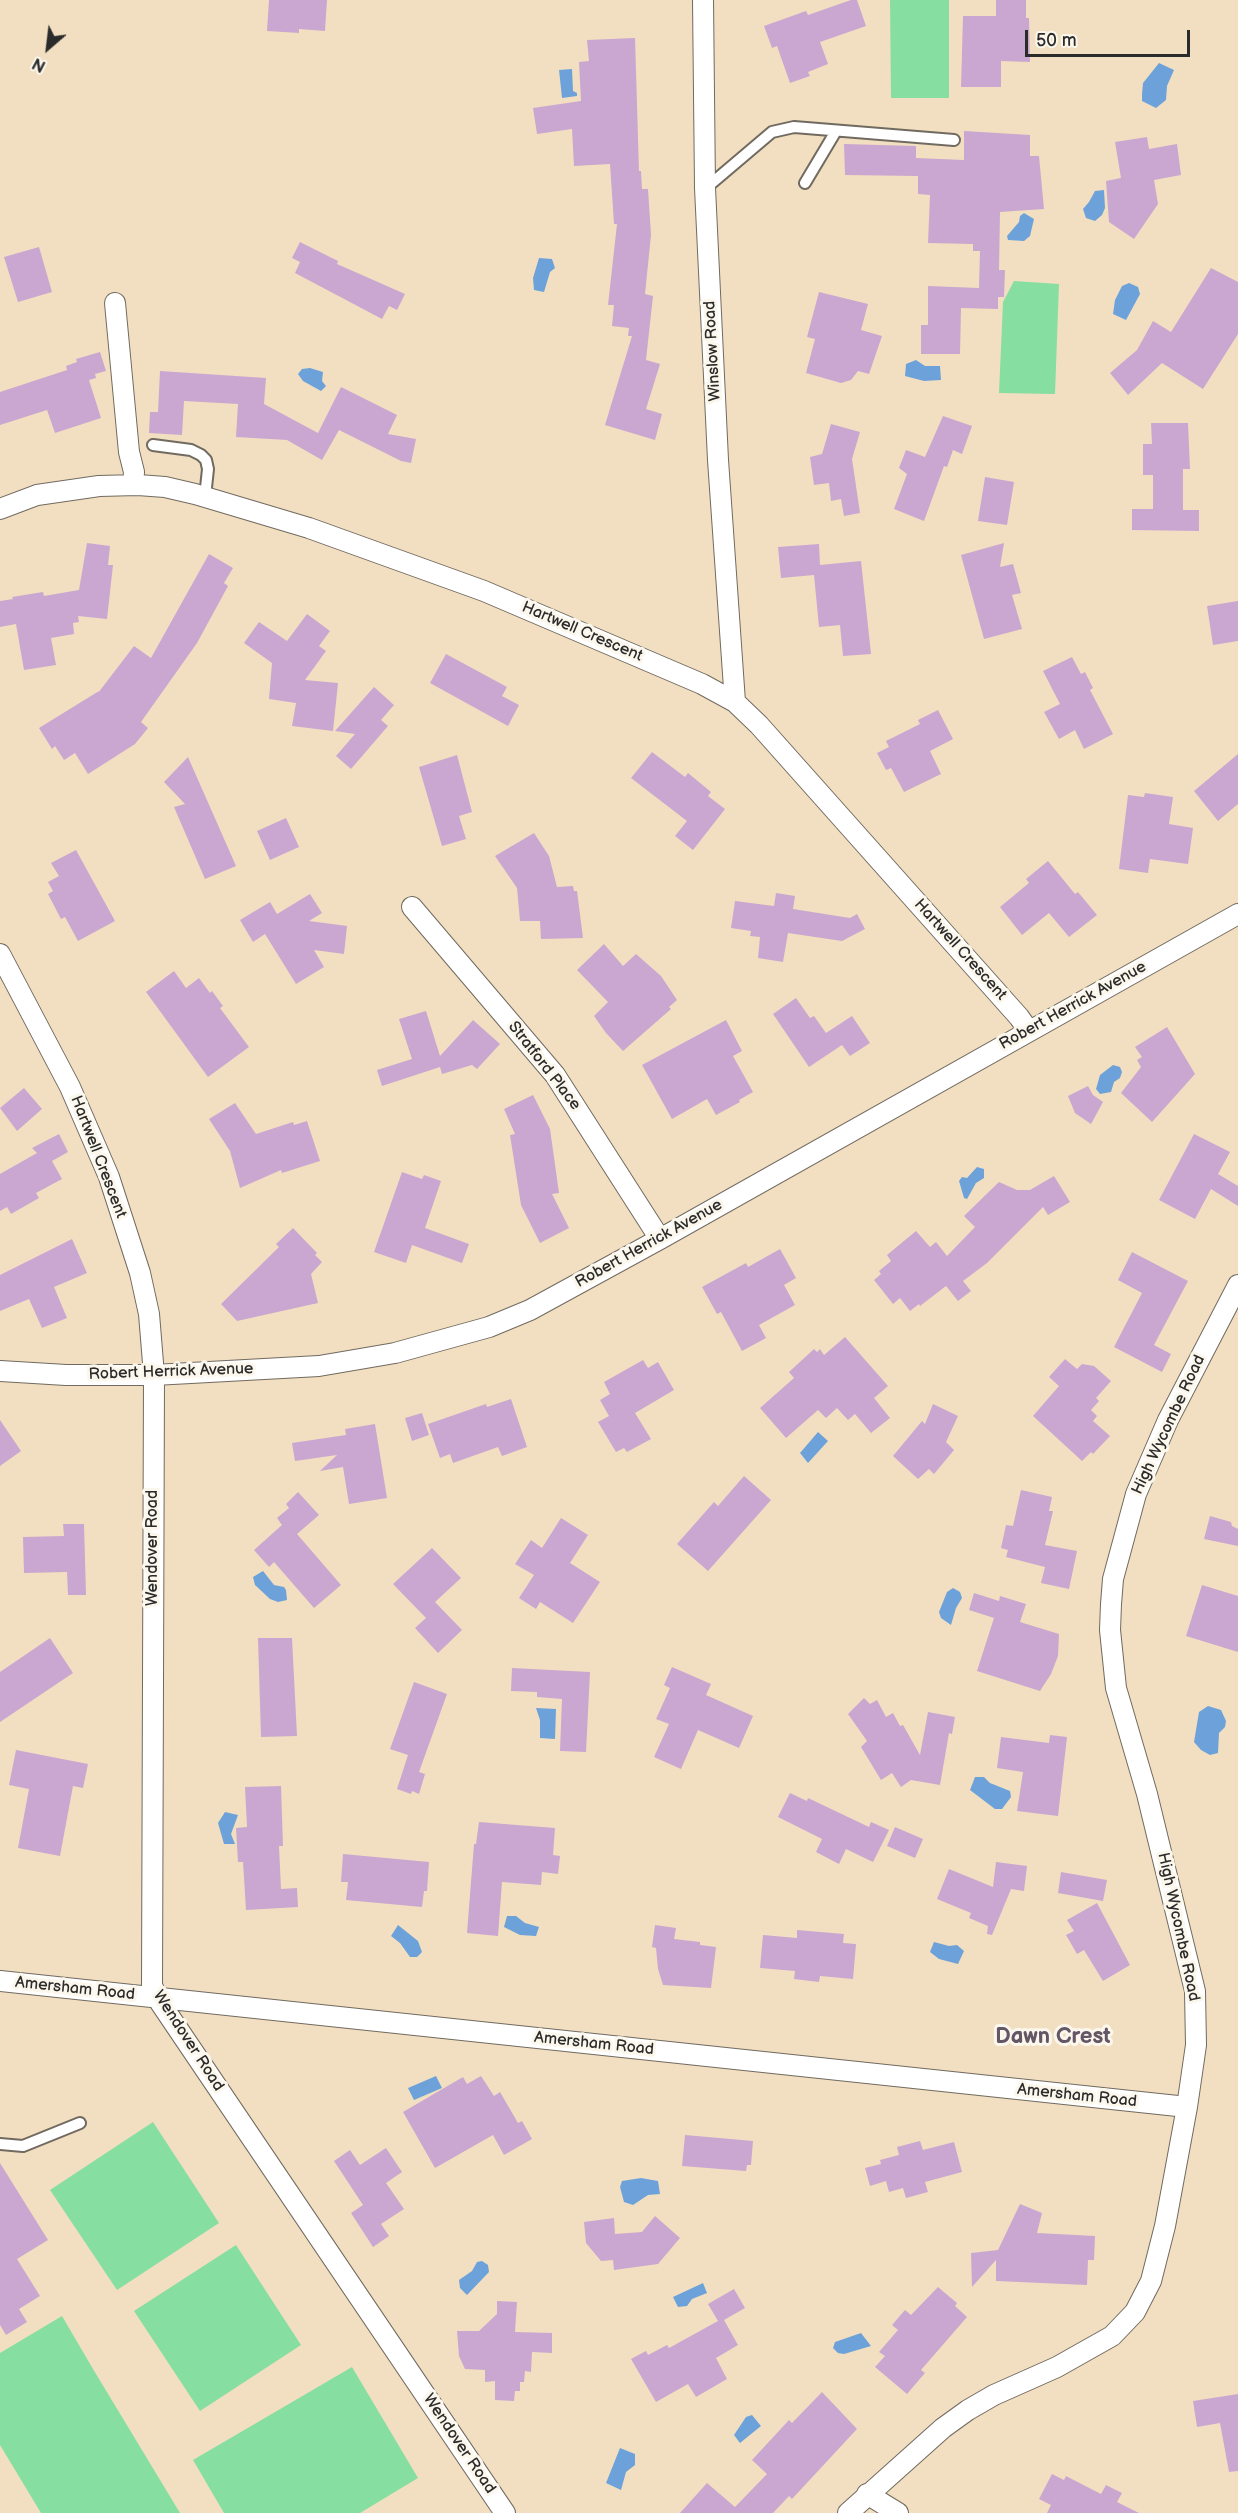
<!DOCTYPE html>
<html>
<head>
<meta charset="utf-8">
<style>
	body { margin:0 }
	#map { position:relative; width:1238px; height:2513px; overflow:hidden; background:#f2dfc1; font-family:"Balsamiq Sans",sans-serif }
	canvas { display:block }
	.north { position:absolute; left:18px; top:18px; width:60px; height:60px; -webkit-text-stroke:4px #fbf7ec; paint-order:stroke; rotate:208deg; font-size:16px; font-weight:700; line-height:24px; text-align:center; color:#2b2b2b }
	.north::after { content:''; display:block; margin:auto; width:21px; height:27px; background:#2b2b2b; clip-path:polygon(50% 0,100% 100%,50% 72%,0 100%) }
	.scale { position:absolute; left:1025px; top:30px; width:165px; height:27px; box-sizing:border-box; border:3px solid #2b2b2b; border-top:0; padding-left:8px; font-size:18px; line-height:21px; white-space:nowrap; color:#2b2b2b; -webkit-text-stroke:4px #fbf7ec; paint-order:stroke }
</style>
</head>
<body>
<div id="map">
<canvas width="1238" height="2513"></canvas>
<div class="north">N</div>
<div class="scale">50 m</div>
</div>
<script>
const context = document.querySelector('canvas').getContext('2d');
context.lineJoin = 'round';
function fill(path, color) {
  context.fillStyle = color;
  context.fill(path, 'evenodd');
}
function toPath(rows) {
  const path = new Path2D();
  for (const r of rows) {
    path.moveTo(r[0], r[1]);
    for (let i = 2; i < r.length; i += 2) path.lineTo(r[i], r[i + 1]);
  }
  return path;
}
function strokePath(path, color, width, dash) {
  context.strokeStyle = color;
  context.lineWidth = width;
  context.lineCap = dash ? 'butt' : 'round';
  context.setLineDash(dash || []);
  context.stroke(path);
}
function write(font, color, halo, rows, align = 'center') {
  context.font = font + ' "Balsamiq Sans",sans-serif';
  context.lineWidth = 6;
  context.setLineDash([]);
  context.textBaseline = 'middle';
  context.strokeStyle = halo;
  context.fillStyle = color;
  for (const [text, x, y, turn = 0] of rows) {
    context.save();
    context.translate(x, y);
    context.rotate((+turn || 0) * Math.PI / 180);
    context.textAlign = isNaN(turn) ? turn : align;
    if (halo) context.strokeText(text, 0, 0);
    context.fillText(text, 0, 0);
    context.restore();
  }
}
fill(toPath([
	[890,0,949,0,949,98,891,98],
	[1014,281,1059,284,1055,394,999,393,1003,302],
	[153,2122,219,2223,117,2290,50,2190],
	[236,2245,301,2345,200,2411,134,2311],
	[62,2316,93,2369,180,2513,41,2513,0,2445,0,2353],
	[352,2367,418,2478,360,2513,224,2513,193,2460]
]), '#87dea1');
fill(toPath([
	[1159,63,1174,70,1167,86,1166,100,1156,108,1142,101,1142,94,1143,83],
	[572,69,573,91,577,93,577,96,562,98,559,70],
	[1104,190,1105,208,1102,215,1095,221,1086,218,1083,209,1089,202,1095,191],
	[1024,213,1034,219,1030,236,1024,241,1008,240,1007,236,1019,222,1020,216],
	[539,258,552,259,555,268,550,272,544,292,534,290,533,278],
	[1129,283,1138,287,1140,294,1126,320,1113,314,1115,300,1122,286],
	[916,360,925,366,940,366,941,380,924,381,905,376,906,364],
	[310,368,323,372,322,381,326,386,321,391,303,381,298,374,302,369],
	[1113,1065,1120,1067,1122,1072,1120,1078,1114,1082,1111,1092,1100,1094,1096,1089,1100,1075],
	[977,1167,984,1169,984,1178,976,1183,967,1199,964,1198,959,1181,962,1177,967,1178],
	[818,1432,828,1441,808,1463,800,1453],
	[263,1571,274,1585,284,1587,286,1590,287,1600,278,1602,270,1599,255,1585,253,1577],
	[953,1588,960,1592,962,1598,956,1608,951,1625,941,1618,939,1612,947,1592],
	[1208,1706,1221,1710,1226,1721,1225,1727,1219,1733,1218,1753,1210,1755,1201,1750,1194,1742,1199,1712],
	[536,1708,556,1709,555,1739,540,1738,540,1720],
	[975,1777,984,1777,990,1783,1010,1791,1011,1797,1002,1809,995,1809,970,1790],
	[225,1812,238,1815,231,1834,235,1844,224,1844,218,1823],
	[507,1916,516,1916,525,1923,539,1927,536,1936,520,1935,504,1927],
	[398,1925,418,1941,422,1952,417,1957,410,1957,400,1943,391,1936],
	[934,1942,949,1946,957,1945,964,1951,958,1964,939,1959,930,1952],
	[436,2076,442,2088,414,2100,408,2088],
	[641,2178,658,2181,660,2194,648,2195,633,2205,624,2202,620,2187,622,2181],
	[482,2261,488,2265,489,2272,467,2295,460,2288,459,2280,472,2271,477,2262],
	[703,2283,707,2293,692,2299,687,2306,678,2307,673,2297],
	[861,2333,871,2346,844,2354,838,2353,833,2348,835,2342],
	[752,2415,761,2426,740,2443,734,2435,746,2417],
	[620,2448,635,2454,635,2465,626,2472,621,2490,606,2483]
]), '#6ca2d9');
fill(toPath([
	[269,0,327,0,325,31,299,29,299,33,267,31],
	[851,0,857,0,866,26,820,42,828,64,808,72,810,76,790,83,777,46,772,48,764,26,806,11,808,15],
	[996,0,1026,0,1026,18,1029,18,1030,62,1001,61,1001,87,961,87,963,16,996,16],
	[635,38,639,171,641,171,642,189,648,189,651,235,645,294,653,296,646,360,660,364,646,409,662,414,655,440,605,425,632,336,628,336,629,328,612,326,614,305,608,305,617,224,614,224,610,164,574,166,572,129,537,134,533,108,581,101,579,62,589,61,587,40],
	[964,131,1030,135,1030,156,1039,156,1044,209,1000,212,999,270,1005,270,1004,297,998,297,998,309,961,308,960,354,921,354,921,325,928,325,928,286,979,288,980,251,973,251,973,244,928,243,930,195,918,194,918,176,845,175,844,144,916,146,916,158,964,160],
	[1147,137,1149,149,1177,144,1181,175,1154,180,1158,204,1134,239,1109,222,1106,181,1121,178,1115,142],
	[300,242,338,261,337,264,405,294,397,310,389,306,382,319,295,273,300,262,292,258],
	[39,247,52,292,18,302,4,257],
	[1211,268,1238,282,1238,334,1203,389,1162,363,1128,395,1110,373,1137,350,1153,321,1171,332],
	[819,292,868,304,861,330,882,336,869,374,858,371,851,380,841,383,806,373,815,339,807,337],
	[100,352,106,371,95,374,96,378,89,380,101,418,55,433,47,410,0,425,0,392,67,370,66,366,77,362,76,359],
	[160,371,266,378,264,404,318,433,341,387,397,415,388,434,416,439,411,463,401,461,339,430,322,460,287,440,236,437,238,404,184,401,182,435,149,433,150,412,158,412],
	[943,416,972,426,962,454,953,450,947,467,944,466,924,521,894,509,907,474,899,468,906,450,925,457],
	[1151,423,1188,423,1190,469,1183,469,1183,510,1199,510,1199,531,1132,530,1132,509,1153,509,1153,475,1143,475,1143,444,1152,444],
	[831,424,860,432,852,459,860,513,844,516,841,499,831,501,829,483,814,485,810,457,822,454],
	[985,477,1014,482,1007,525,978,521],
	[87,543,110,546,108,565,113,565,107,619,78,616,79,622,73,623,74,634,51,638,56,665,24,670,16,624,0,627,0,601,13,599,12,597,43,592,44,596,79,590],
	[1004,543,1000,567,1013,564,1021,593,1012,595,1022,629,984,639,961,555],
	[819,544,820,565,861,561,871,654,843,656,840,625,819,627,814,575,781,578,778,547],
	[209,554,233,568,224,583,228,586,197,643,141,722,148,728,135,744,88,774,75,753,64,760,55,746,52,749,39,728,99,691,98,693,134,646,151,658],
	[1238,601,1238,641,1213,645,1207,606],
	[307,614,330,631,319,646,326,651,305,680,338,683,333,731,292,726,296,703,269,699,272,663,244,643,259,622,287,641],
	[446,654,507,687,502,696,519,705,508,726,430,683],
	[1072,657,1081,674,1085,672,1093,688,1090,690,1113,734,1084,749,1075,730,1059,739,1044,712,1060,704,1043,671],
	[374,687,394,705,381,720,388,726,351,769,336,756,355,734,335,731],
	[938,710,953,739,930,751,941,774,904,792,891,768,886,770,877,753,889,747,886,741,920,724,918,720],
	[652,752,685,777,688,773,711,792,708,796,725,809,693,850,675,836,687,821,631,778],
	[1238,754,1238,804,1218,821,1194,791],
	[457,755,472,812,459,816,466,839,442,846,419,767],
	[188,757,236,866,205,879,174,807,185,804,164,782],
	[1145,793,1173,797,1169,824,1193,828,1188,864,1150,859,1148,873,1119,869,1128,795,1144,797],
	[286,818,299,847,270,860,257,831],
	[534,833,549,856,557,887,573,886,574,891,577,891,583,938,541,939,540,921,520,921,517,888,495,856],
	[76,850,115,921,78,941,65,917,61,919,48,894,53,891,48,882,59,876,51,863],
	[1048,861,1075,894,1078,892,1097,915,1069,937,1049,913,1022,935,1000,907,1029,883,1026,879],
	[776,893,795,896,793,909,850,918,857,914,865,929,842,941,788,933,783,962,758,958,760,937,750,936,751,931,731,928,735,901,774,906],
	[310,894,322,913,309,921,347,926,344,954,314,950,324,967,296,984,265,934,253,942,240,920,270,902,277,914],
	[604,944,623,966,636,954,661,976,677,1000,669,1007,671,1009,623,1051,606,1033,594,1016,608,1002,577,970],
	[174,971,186,988,199,978,210,993,212,991,223,1006,220,1008,249,1047,208,1077,146,992],
	[796,998,810,1018,814,1016,826,1033,852,1016,870,1043,850,1056,842,1045,809,1067,773,1014],
	[426,1011,440,1056,473,1020,500,1044,477,1069,472,1065,442,1074,440,1067,382,1086,377,1070,412,1059,399,1019],
	[726,1020,742,1051,733,1056,753,1092,739,1100,740,1102,716,1115,707,1099,672,1119,642,1065],
	[1167,1027,1195,1074,1152,1122,1121,1093,1141,1067,1137,1060,1142,1057,1135,1047],
	[1088,1086,1093,1095,1103,1102,1091,1124,1075,1113,1068,1096],
	[24,1088,42,1109,17,1131,0,1108],
	[533,1095,550,1129,559,1193,552,1194,569,1228,540,1243,521,1205,510,1135,515,1134,504,1109],
	[235,1103,256,1134,293,1122,294,1125,307,1121,320,1161,282,1173,281,1170,240,1188,230,1151,209,1119],
	[59,1134,68,1152,52,1161,62,1179,36,1193,39,1198,11,1214,7,1207,0,1211,0,1174,37,1153,32,1148],
	[1194,1134,1230,1152,1218,1174,1238,1186,1238,1206,1211,1189,1195,1219,1159,1200],
	[402,1172,422,1179,424,1175,441,1181,425,1228,469,1244,462,1263,412,1245,406,1263,374,1252],
	[1054,1176,1070,1202,1048,1215,1043,1207,987,1263,963,1281,971,1291,958,1301,946,1286,920,1306,919,1304,910,1311,900,1298,893,1304,874,1280,881,1274,879,1271,891,1261,887,1255,916,1231,930,1247,936,1242,947,1256,975,1227,964,1216,999,1182,1017,1190,1030,1190],
	[293,1228,317,1253,315,1255,322,1262,311,1274,318,1303,237,1321,221,1304,279,1247,276,1244],
	[72,1239,87,1273,54,1287,67,1318,42,1328,29,1299,0,1311,0,1275],
	[780,1249,796,1278,784,1285,795,1305,759,1325,766,1338,742,1351,721,1312,717,1314,702,1287,746,1263,748,1267],
	[1132,1252,1188,1281,1154,1345,1171,1354,1162,1372,1114,1347,1142,1293,1118,1280],
	[845,1337,888,1386,874,1398,890,1418,871,1433,855,1414,848,1420,837,1408,826,1418,818,1410,786,1438,760,1408,794,1378,789,1372,814,1349,817,1352,820,1349,824,1355],
	[1065,1359,1077,1369,1082,1364,1094,1366,1111,1381,1096,1398,1099,1401,1091,1410,1097,1416,1093,1421,1110,1436,1093,1454,1091,1452,1082,1461,1033,1416,1059,1386,1049,1377],
	[643,1360,648,1368,658,1362,674,1390,635,1413,651,1439,627,1452,624,1448,616,1452,598,1422,609,1416,600,1400,610,1394,604,1382],
	[511,1399,527,1447,502,1456,498,1447,453,1463,450,1454,440,1458,428,1424,486,1404,487,1407],
	[933,1404,958,1416,946,1442,954,1450,934,1474,929,1469,918,1479,893,1456,922,1421,925,1424],
	[422,1413,429,1435,412,1441,405,1418],
	[0,1420,21,1451,0,1466],
	[375,1424,387,1498,349,1504,343,1467,320,1471,337,1455,295,1461,292,1443,346,1435,345,1429],
	[744,1476,771,1500,708,1571,677,1544,714,1502,718,1506],
	[1021,1490,1052,1497,1049,1511,1053,1511,1045,1545,1077,1551,1069,1589,1041,1583,1045,1567,1006,1557,1008,1550,1001,1548,1006,1525,1013,1526],
	[298,1492,319,1515,297,1534,341,1585,314,1608,274,1562,269,1567,254,1550,282,1525,277,1518,289,1508,286,1504],
	[1210,1516,1231,1522,1232,1526,1238,1529,1238,1546,1204,1539],
	[561,1518,588,1535,570,1563,600,1582,573,1623,540,1602,536,1609,519,1598,534,1575,515,1564,531,1540,542,1548],
	[63,1524,84,1524,86,1595,68,1595,67,1572,24,1573,23,1537,64,1536],
	[432,1548,461,1578,435,1602,462,1630,438,1653,415,1628,426,1618,393,1584],
	[1202,1585,1238,1596,1238,1652,1186,1636],
	[974,1593,999,1601,1000,1596,1026,1604,1020,1622,1059,1634,1058,1656,1051,1674,1040,1691,977,1671,994,1618,969,1610],
	[50,1638,73,1673,0,1722,0,1672],
	[258,1638,292,1638,297,1736,261,1737],
	[672,1667,711,1684,706,1695,753,1716,739,1748,698,1730,681,1769,654,1757,669,1724,656,1719,670,1688,664,1685],
	[512,1668,590,1672,586,1752,560,1751,562,1699,537,1697,537,1692,511,1691],
	[414,1682,447,1694,419,1772,425,1774,419,1794,412,1791,411,1794,397,1789,408,1755,390,1749],
	[864,1698,870,1704,877,1700,886,1717,893,1713,900,1726,903,1725,920,1755,928,1712,955,1717,952,1734,949,1733,940,1785,911,1780,901,1787,892,1773,881,1780,861,1747,867,1741,848,1714],
	[1050,1735,1067,1737,1058,1816,1017,1811,1023,1772,997,1768,1001,1737,1049,1743],
	[16,1750,88,1764,83,1788,73,1786,60,1856,18,1848,29,1789,9,1785],
	[281,1786,283,1846,279,1846,281,1889,297,1888,298,1907,246,1910,243,1862,238,1862,236,1828,247,1827,245,1787],
	[790,1793,807,1801,808,1798,869,1827,871,1822,889,1830,873,1862,846,1849,839,1864,816,1852,822,1839,778,1817],
	[479,1822,555,1828,553,1855,560,1856,558,1874,542,1872,541,1885,502,1882,498,1936,467,1933,474,1844,476,1844],
	[895,1827,923,1839,915,1858,887,1846],
	[343,1854,429,1862,427,1891,424,1891,422,1907,346,1900,348,1882,341,1882],
	[996,1862,1027,1866,1024,1891,1011,1889,992,1935,987,1934,988,1926,969,1918,971,1913,937,1899,949,1869,993,1887],
	[1061,1872,1107,1880,1103,1901,1058,1893],
	[1097,1903,1130,1965,1103,1981,1084,1950,1077,1954,1066,1935,1074,1931,1067,1920],
	[655,1925,676,1928,674,1939,700,1942,700,1945,716,1947,711,1988,663,1985,658,1969,656,1948,652,1947],
	[797,1930,844,1934,843,1943,856,1944,853,1979,820,1976,819,1982,794,1979,795,1971,760,1968,763,1935,797,1938],
	[481,2076,494,2096,500,2092,518,2123,522,2121,532,2139,504,2155,493,2135,435,2168,403,2112,463,2077,467,2084],
	[685,2135,753,2141,751,2165,747,2165,746,2171,682,2166],
	[920,2141,923,2150,954,2142,962,2172,925,2182,928,2192,906,2198,903,2188,889,2192,886,2181,870,2186,865,2168,881,2164,880,2160,899,2155,897,2147],
	[386,2148,402,2172,386,2183,404,2209,381,2224,389,2236,373,2247,351,2213,363,2205,334,2161,350,2150,360,2165],
	[0,2163,48,2240,17,2259,40,2296,19,2309,27,2322,6,2335,0,2325],
	[1020,2204,1042,2213,1037,2233,1095,2236,1094,2260,1088,2260,1087,2285,996,2281,996,2260,972,2287,971,2253,998,2250],
	[655,2216,680,2238,658,2264,614,2270,613,2260,601,2261,586,2243,584,2222,614,2218,615,2234,642,2232],
	[938,2287,957,2303,955,2306,967,2317,921,2370,925,2373,907,2394,875,2367,885,2356,879,2352,898,2330,892,2325,905,2310,911,2315],
	[734,2289,745,2308,724,2320,738,2345,716,2358,727,2379,696,2397,688,2384,656,2402,631,2359,646,2351,648,2355,667,2345,669,2348,718,2321,708,2304],
	[497,2301,517,2302,515,2332,552,2333,552,2353,532,2352,531,2372,525,2371,524,2382,520,2382,520,2391,515,2391,514,2401,495,2400,495,2381,485,2382,485,2370,465,2369,459,2356,457,2331,479,2331,497,2314],
	[822,2392,857,2429,792,2499,789,2496,773,2513,680,2513,707,2483,735,2507,767,2474,752,2460,789,2420,792,2423],
	[1238,2394,1238,2471,1229,2472,1220,2423,1197,2427,1193,2401],
	[1052,2474,1064,2480,1066,2476,1101,2494,1106,2485,1122,2493,1117,2502,1139,2513,1047,2513,1051,2505,1039,2499]
]), '#caa7d0');
const service = toPath([
	[805,183,836,131],
	[706,188,772,132,794,127,954,140],
	[153,445,191,450,201,455,206,460,208,469,205,497],
	[0,2144,23,2146,80,2123]
]);
const minor = toPath([
	[703,0,705,188,718,460,735,702],
	[115,303,129,452,134,472,133,485],
	[0,509,37,495,99,486,138,485,165,487,195,494,309,528,484,591,702,684,735,702,759,725,1019,1017,1029,1031],
	[412,907,555,1075,660,1239],
	[0,954,70,1087,109,1177,140,1273,149,1314,154,1375,152,1985,157,1998,505,2513],
	[0,1371,66,1375,154,1375,319,1366,395,1353,489,1327,530,1310,660,1239,1238,914],
	[0,1981,1187,2107],
	[867,2494,898,2513],
	[848,2513,943,2428,968,2410,994,2395,1057,2367,1112,2336,1135,2312,1151,2281,1165,2226,1187,2107,1196,2045,1195,1991,1147,1794,1116,1688,1110,1630,1111,1604,1113,1579,1136,1494,1168,1420,1238,1285]
]);
strokePath(service, '#716a60', 14);
strokePath(minor, '#716a60', 22);
strokePath(service, '#fff', 10);
strokePath(minor, '#fff', 20);
write('16px', '#2b2b2b', '#fbf7ec', [
	["Winslow Road",713,351,-93],
	["Hartwell Crescent",582,632,23],
	["Hartwell Crescent",960,950,48],
	["Robert Herrick Avenue",1073,1006,-29],
	["Stratford Place",544,1066,52],
	["Hartwell Crescent",98,1157,69],
	["Robert Herrick Avenue",649,1244,-29],
	["Robert Herrick Avenue",171,1372,-2],
	["High Wycombe Road",1169,1425,-65],
	["Wendover Road",153,1548,-90],
	["High Wycombe Road",1178,1927,78],
	["Amersham Road",75,1989,6],
	["Wendover Road",188,2041,57],
	["Amersham Road",594,2044,6],
	["Amersham Road",1077,2096,6],
	["Wendover Road",459,2444,56]
]);
write('bold 22px', '#635665', '#fbf7ec', [
	["Dawn Crest",1053,2037]
]);
</script>
</body>
</html>
